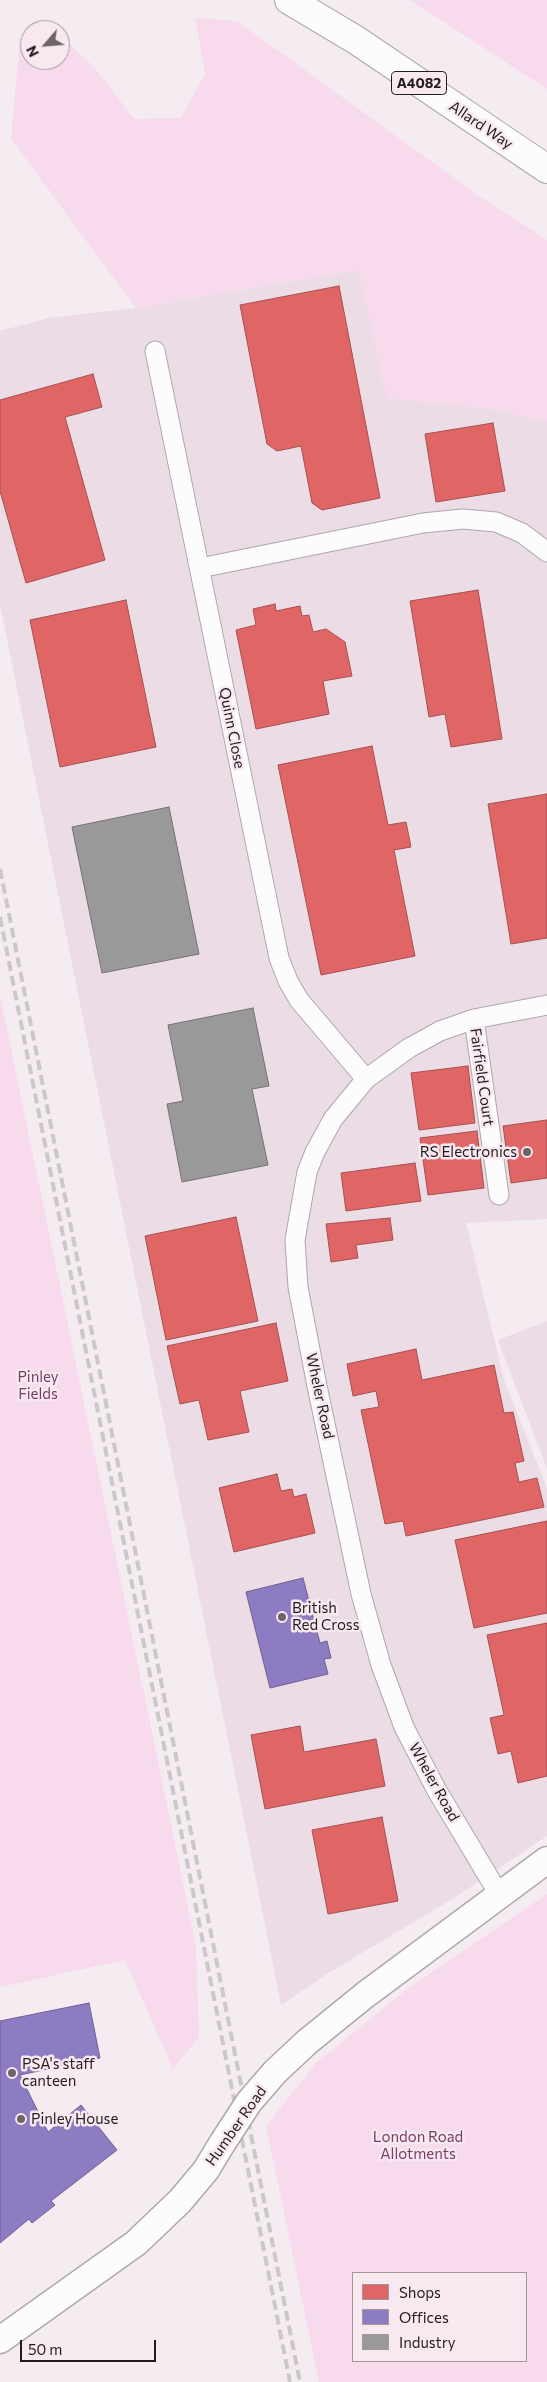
<!DOCTYPE html>
<html>
<head>
<meta charset="utf-8">
<style>
	body { margin:0 }
	#map { position:relative; width:547px; height:2382px; overflow:hidden; background:#f4ecf1; font-family:Commissioner,sans-serif }
	canvas { display:block }
	.legend { position:absolute; left:352px; top:2272px; width:175px; height:90px; box-sizing:border-box; background:#f8e9f1; border:1px solid #a2979d; margin:0; padding:6px 9px; list-style:none; font-size:15px; color:#221c1f }
	.legend li { display:flex; align-items:center; gap:10px; height:25px }
	.legend b { width:25px; border:1px solid #a2979d }
	.north { position:absolute; left:20px; top:20px; width:50px; height:50px; box-sizing:border-box; background:#f8e9f1; border:1px solid #a2979d; border-radius:50%; rotate:243deg; font-size:14px; font-weight:700; line-height:20px; text-align:center; color:#221c1f }
	.north::after { content:''; display:block; margin:auto; width:18px; height:22px; background:#6c6568; clip-path:polygon(50% 0,100% 100%,50% 72%,0 100%) }
	.scale { position:absolute; left:20px; top:2340px; width:136px; height:22px; box-sizing:border-box; border:2px solid #221c1f; border-top:0; padding-left:6px; font-size:15px; line-height:18px; white-space:nowrap; color:#221c1f; -webkit-text-stroke:4px #f8e9f1; paint-order:stroke }
</style>
</head>
<body>
<div id="map">
<canvas width="547" height="2382"></canvas>
<ul class="legend">
<li><b style="height:14px;background:#e06666"></b>Shops</li>
<li><b style="height:14px;background:#8e7cc3"></b>Offices</li>
<li><b style="height:14px;background:#999"></b>Industry</li>
</ul>
<div class="north">N</div>
<div class="scale">50 m</div>
</div>
<script>
const context = document.querySelector('canvas').getContext('2d');
context.lineJoin = 'round';
function fill(path, color) {
  context.fillStyle = color;
  context.fill(path, 'evenodd');
}
function toPath(rows) {
  const path = new Path2D();
  for (const r of rows) {
    path.moveTo(r[0], r[1]);
    for (let i = 2; i < r.length; i += 2) path.lineTo(r[i], r[i + 1]);
  }
  return path;
}
function strokePath(path, color, width, dash) {
  context.strokeStyle = color;
  context.lineWidth = width;
  context.lineCap = dash ? 'butt' : 'round';
  context.setLineDash(dash || []);
  context.stroke(path);
}
function write(font, color, halo, rows, align = 'center') {
  context.font = font + ' Commissioner,sans-serif';
  context.lineWidth = 5;
  context.setLineDash([]);
  context.textBaseline = 'middle';
  context.strokeStyle = halo;
  context.fillStyle = color;
  for (const [text, x, y, turn = 0] of rows) {
    context.save();
    context.translate(x, y);
    context.rotate((+turn || 0) * Math.PI / 180);
    context.textAlign = isNaN(turn) ? turn : align;
    if (halo) context.strokeText(text, 0, 0);
    context.fillText(text, 0, 0);
    context.restore();
  }
}
fill(toPath([
	[359,270,387,398,492,409,547,422,547,1219,466,1223,504,1380,547,1488,547,1836,454,1898,327,1974,281,2005,0,604,0,331,49,318,136,308],
	[547,1321,547,1469,498,1340]
]), '#ebdce5');
fill(toPath([
	[410,0,547,0,547,89],
	[195,18,237,21,479,196,547,240,547,422,492,409,386,398,359,270,136,308,11,139,20,40,30,37,30,60,60,60,60,35,95,68,134,119,181,118,205,74],
	[0,995,196,1946,199,2037,173,2069,125,1960,0,1987],
	[547,1894,547,2382,319,2382,266,2126,316,2063,407,1989],
	[353,2273,526,2273,526,2361,353,2361]
]), '#f7daec');
const shops = toPath([
	[339,286,380,498,322,510,312,503,301,446,277,451,267,444,240,305,339,286],
	[93,374,102,407,65,417,105,560,26,583,0,491,0,400,93,374],
	[493,423,505,491,436,502,425,434,493,423],
	[478,590,502,739,451,747,445,714,429,717,410,601,478,590],
	[126,600,156,747,60,767,30,620,126,600],
	[275,604,276,611,300,606,302,616,309,615,313,632,326,629,345,642,352,676,323,681,329,714,256,729,236,630,256,625,253,609,275,604],
	[372,746,388,825,406,822,411,847,394,850,415,956,321,975,278,765,372,746],
	[547,794,547,938,511,944,488,804,547,794],
	[468,1066,475,1123,419,1130,411,1073,468,1066],
	[547,1120,547,1178,511,1183,503,1126,547,1120],
	[477,1131,484,1188,428,1195,420,1138,477,1131],
	[415,1163,421,1201,346,1211,341,1173,415,1163],
	[236,1217,258,1321,166,1340,145,1236,236,1217],
	[390,1218,393,1240,356,1245,358,1258,331,1262,326,1224,390,1218],
	[276,1323,288,1381,240,1391,249,1432,208,1440,199,1400,180,1404,167,1346,276,1323],
	[416,1349,422,1380,494,1365,504,1413,513,1412,524,1461,515,1463,519,1482,537,1478,544,1507,406,1536,403,1521,385,1524,361,1410,379,1407,376,1391,353,1396,347,1364,416,1349],
	[277,1474,281,1491,292,1489,294,1497,306,1494,315,1533,234,1552,219,1488,277,1474],
	[547,1521,547,1613,474,1628,455,1540,547,1521],
	[547,1623,547,1776,518,1783,511,1751,498,1754,490,1718,504,1715,487,1635,547,1623],
	[300,1726,304,1752,376,1739,385,1786,265,1809,251,1735,300,1726],
	[382,1817,398,1901,328,1914,312,1830,382,1817]
]);
fill(shops, '#e06666');
strokePath(shops, '#a75051', 1);
const offices = toPath([
	[303,1578,320,1643,327,1641,331,1658,324,1659,328,1674,270,1688,246,1592,303,1578],
	[89,2003,100,2058,20,2075,48,2132,81,2105,117,2150,51,2201,55,2205,32,2223,29,2219,0,2243,0,2021,89,2003]
]);
fill(offices, '#8e7cc3');
strokePath(offices, '#6e5f92', 1);
const industry = toPath([
	[169,807,199,954,102,973,72,827,169,807],
	[253,1008,269,1086,252,1089,268,1165,182,1182,167,1104,183,1101,168,1025,253,1008]
]);
fill(industry, '#999');
strokePath(industry, '#757474', 1);
const street = toPath([
	[155,351,279,958,288,981,299,1000,366,1079],
	[200,568,423,523,463,519,496,522,522,533,547,552],
	[474,1019,499,1195],
	[500,1896,436,1789,404,1727,381,1665,361,1594,317,1386,298,1287,295,1240,307,1172,315,1152,333,1119,366,1079,409,1048,440,1031,474,1019,547,1005]
]);
const secondary = toPath([
	[275,2072,307,2042,365,1995,547,1860],
	[0,2340,136,2243,180,2201,206,2170,223,2142]
]);
const primary = toPath([
	[289,0,356,40,547,169]
]);
strokePath(street, '#ada7ab', 21);
strokePath(secondary, '#ada7ab', 29);
strokePath(primary, '#ada7ab', 30);
strokePath(street, '#fdfcfd', 19);
strokePath(secondary, '#fdfcfd', 26);
strokePath(primary, '#fdfcfd', 28);
strokePath(toPath([
	[0,869,300,2382],
	[0,917,290,2382]
]), '#cbc8ca', 4, [10, 5]);
const secondaryBridge = toPath([
	[223,2142,249,2102,275,2072]
]);
strokePath(secondaryBridge, '#ada7ab', 29, []);
strokePath(secondaryBridge, '#fdfcfd', 26);
for (const [x, y, r, color] of [
	[527,1152,5,"#6c6568"],
	[282,1617,5,"#6c6568"],
	[12,2073,5,"#6c6568"],
	[21,2119,5,"#6c6568"]
]) {
  const dot = new Path2D();
  dot.arc(x, y, r, 0, 2 * Math.PI);
  context.fillStyle = color;
  context.fill(dot);
  strokePath(dot, '#f8e9f1', 2);
}
for (const [x, y, w] of [
	[419,83,55]
]) {
  const box = new Path2D();
  box.roundRect(x - w / 2, y - 11.5, w, 23, 4);
  context.fillStyle = '#f8e9f1';
  context.fill(box);
  strokePath(box, '#221c1f', 1);
}
write('bold 14px', '#221c1f', null, [
	["A4082",419,83]
]);
write('15px', '#221c1f', '#f8e9f1', [
	["Allard Way",481,125,34],
	["Quinn Close",232,728,79],
	["Fairfield Court",482,1077,82],
	["Wheler Road",320,1396,78],
	["Wheler Road",434,1782,61],
	["Humber Road",236,2126,-55]
]);
write('15px', '#221c1f', '#f8e9f1', [
	["RS Electronics",517,1152,"right"],
	["British",292,1608],
	["Red Cross",292,1625],
	["PSA's staff",22,2064],
	["canteen",22,2081],
	["Pinley House",31,2119]
], 'left');
write('15px', '#793e65', '#f8e9f1', [
	["Pinley",38,1377],
	["Fields",38,1394],
	["London Road",418,2137],
	["Allotments",418,2154]
]);
</script>
</body>
</html>
